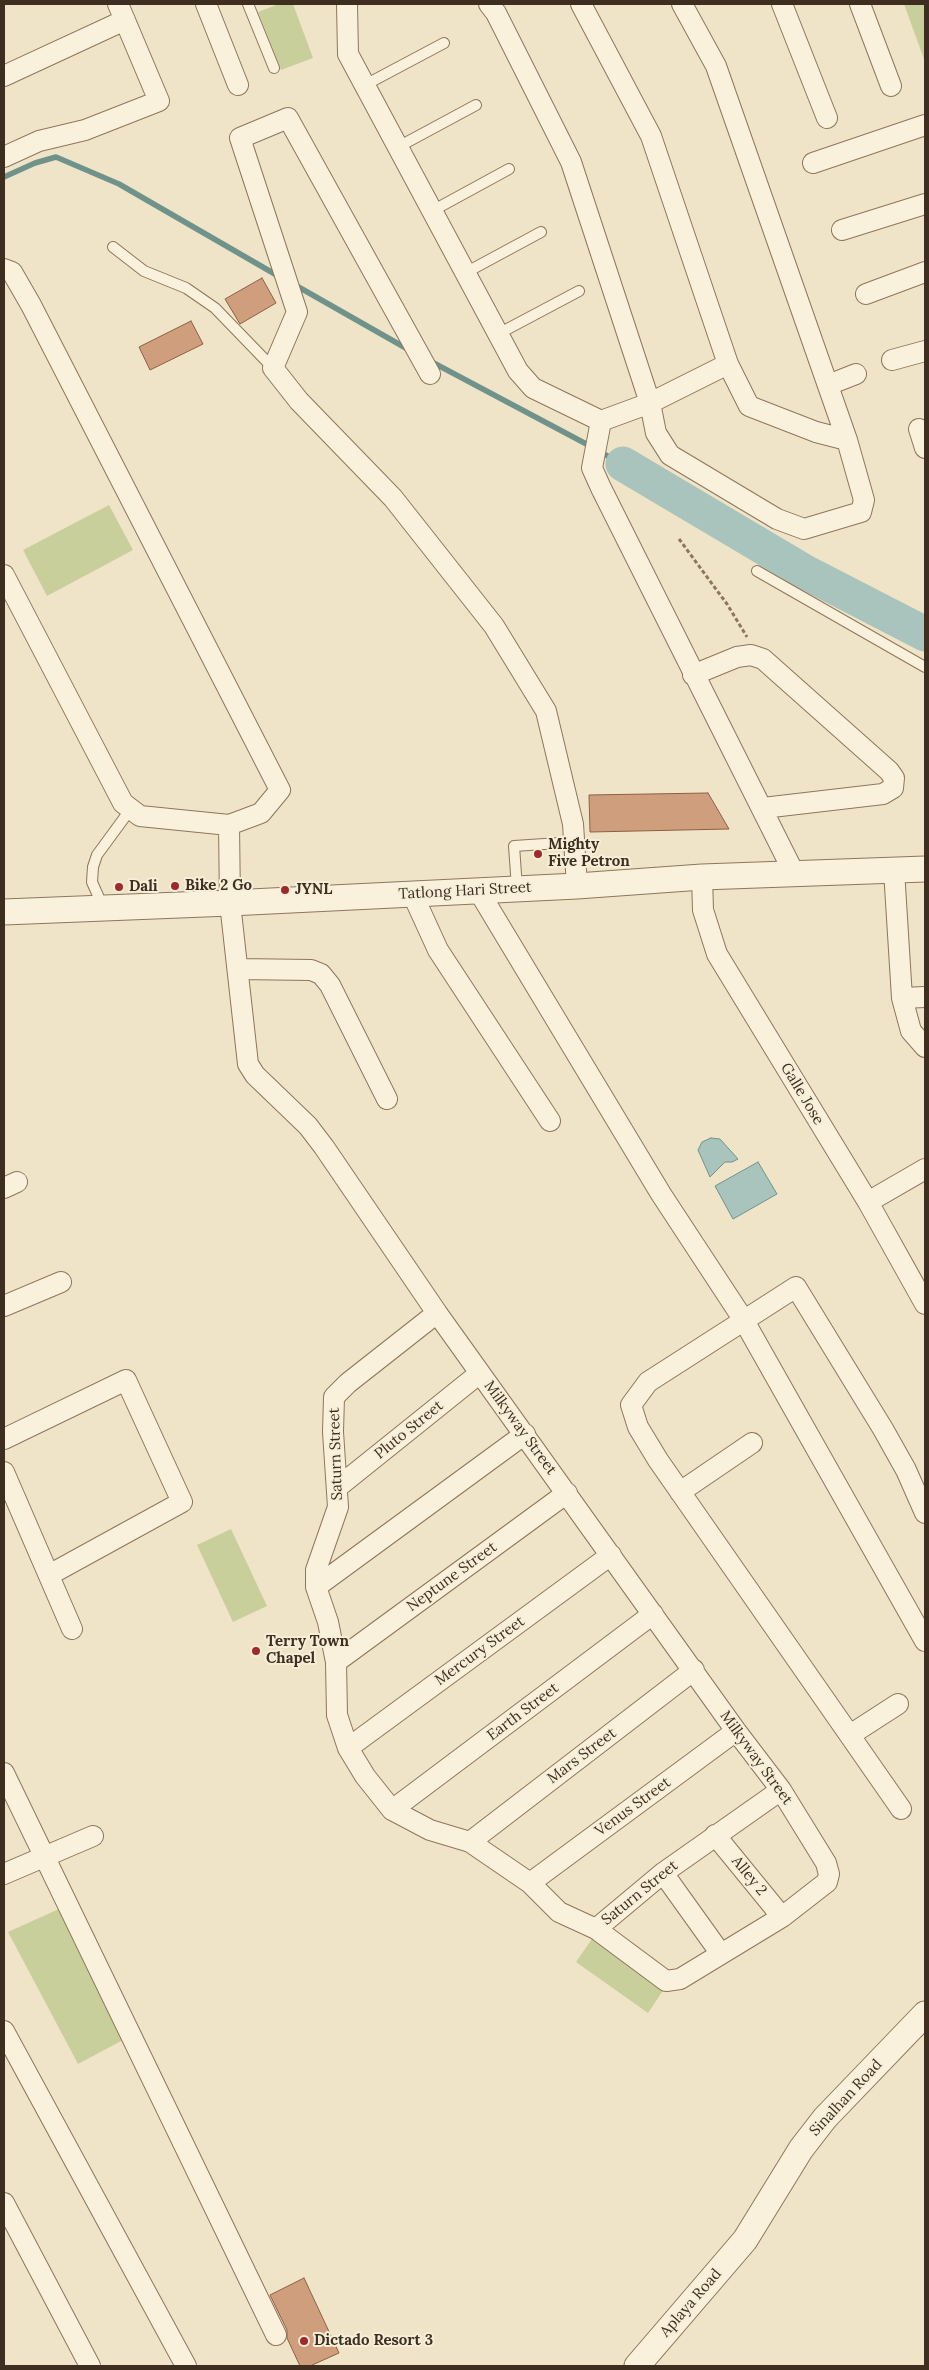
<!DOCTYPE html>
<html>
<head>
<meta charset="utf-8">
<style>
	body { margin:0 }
	#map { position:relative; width:929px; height:2370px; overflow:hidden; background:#f0e4c8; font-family:Lora,serif }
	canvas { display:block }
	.frame { position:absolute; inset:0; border:5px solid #3d2e20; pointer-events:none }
</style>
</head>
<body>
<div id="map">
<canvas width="929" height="2370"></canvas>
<div class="frame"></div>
</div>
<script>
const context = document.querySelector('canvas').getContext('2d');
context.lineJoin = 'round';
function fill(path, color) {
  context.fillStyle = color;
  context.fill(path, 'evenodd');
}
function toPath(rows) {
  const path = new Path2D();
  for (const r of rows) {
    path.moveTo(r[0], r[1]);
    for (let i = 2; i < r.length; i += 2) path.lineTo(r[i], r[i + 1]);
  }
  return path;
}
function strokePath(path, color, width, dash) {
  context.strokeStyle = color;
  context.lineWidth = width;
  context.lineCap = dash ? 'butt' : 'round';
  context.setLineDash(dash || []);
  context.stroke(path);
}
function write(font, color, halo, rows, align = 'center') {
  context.font = font + ' Lora,serif';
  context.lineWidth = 4;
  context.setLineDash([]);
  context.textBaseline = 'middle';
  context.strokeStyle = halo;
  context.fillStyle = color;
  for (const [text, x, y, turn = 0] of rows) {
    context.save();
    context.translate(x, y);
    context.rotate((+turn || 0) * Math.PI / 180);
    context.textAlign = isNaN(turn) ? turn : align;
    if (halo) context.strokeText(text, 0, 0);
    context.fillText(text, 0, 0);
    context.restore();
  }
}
fill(toPath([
	[279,4,293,4,313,58,281,70,258,12],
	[904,4,925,4,925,62],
	[109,505,133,550,47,596,23,550],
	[231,1529,267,1606,233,1622,197,1545],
	[61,1908,125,2039,78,2064,8,1932],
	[594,1936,666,1986,648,2013,576,1962]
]), '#c9cf9b');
const water = toPath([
	[711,1138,720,1139,738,1159,732,1162,725,1162,710,1177,698,1150,702,1142,711,1138],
	[758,1162,777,1194,733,1219,715,1186,758,1162]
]);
fill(water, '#a9c4bc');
strokePath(water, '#6f938a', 1);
strokePath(toPath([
	[4,177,35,163,56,157,119,184,280,277],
	[295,285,411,351],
	[430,361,592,447],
	[600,452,623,464]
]), '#6f938a', 5.5);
strokePath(toPath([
	[623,464,805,572,925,634]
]), '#a9c4bc', 35);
const building = toPath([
	[262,278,276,303,240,324,225,299,262,278],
	[191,321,203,344,150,370,139,347,191,321],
	[708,793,729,829,590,832,589,795,708,793],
	[304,2278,339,2353,310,2366,300,2366,287,2338,287,2330,270,2295,304,2278]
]);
fill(building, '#cf9f7d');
strokePath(building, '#8d5f41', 1);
const service = toPath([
	[248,4,274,68],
	[365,85,444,43],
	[398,147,476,105],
	[432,211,509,169],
	[113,247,144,271,186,288,215,308,273,368],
	[465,273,541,232],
	[498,334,579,291],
	[757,571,925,667],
	[517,888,514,846,575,842],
	[103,907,92,882,93,867,97,855,130,810]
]);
const minor = toPath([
	[206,4,238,85],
	[347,4,348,54,518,371,533,388,601,421,650,403,728,364],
	[489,4,496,13,571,162,650,403,656,433,670,455,777,519,804,529,861,512,864,500,847,440,716,66,682,4],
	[581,4,651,136,728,364,749,406,816,432,847,440],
	[782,4,827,118],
	[860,4,891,86],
	[4,76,125,20],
	[4,157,39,141,85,130,159,101,118,4],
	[813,163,925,125],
	[842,230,925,204],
	[4,269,12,272,31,305,280,790,261,813,229,825,140,816,123,803,4,575],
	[866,294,925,272],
	[892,360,925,351],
	[430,374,288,118,240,138,297,312,273,368,299,401,393,498,494,626,546,711,573,824,577,886],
	[828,385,856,374],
	[601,421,592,468,601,488,795,875],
	[919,429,925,448],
	[693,675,737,657,751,655,763,659,889,771,894,778,893,788,883,794,763,808],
	[229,825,230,903,248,1064,255,1075,308,1126,324,1147,437,1313,736,1731,781,1790,826,1863,829,1874,827,1882,782,1917,680,1979,666,1981,596,1929,559,1912,530,1883,470,1842,430,1830,392,1810,365,1776,348,1748,337,1715,336,1662,328,1622,316,1587,316,1570,338,1507,333,1432,334,1397,348,1383,437,1313],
	[894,870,902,998,911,1031,925,1047],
	[702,877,703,910,717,954,868,1202,925,1304],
	[478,890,661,1194,743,1319,925,1641],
	[412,893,438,950,550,1121],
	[238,969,311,970,321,974,330,985,387,1099],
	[902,998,925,997],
	[4,1188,17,1182],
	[868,1202,925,1169],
	[4,1306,61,1282],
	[4,1439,126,1380,182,1502,49,1575],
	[4,1472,72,1629],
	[338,1487,480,1373],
	[680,1492,752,1443],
	[316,1587,525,1434],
	[336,1662,567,1493],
	[850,1735,898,1704],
	[348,1748,611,1555],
	[4,1773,276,2335],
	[901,1809,658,1460,638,1427,631,1405,648,1382,796,1287,883,1429,906,1470,925,1513],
	[392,1810,653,1614],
	[715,1835,782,1917],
	[470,1842,694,1670],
	[663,1873,721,1954],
	[4,1874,93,1836],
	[530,1883,736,1731],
	[596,1929,663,1873,781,1790],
	[4,2031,186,2366],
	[4,2203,90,2366]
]);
const tertiary = toPath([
	[4,912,230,903,577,886,702,877,925,869],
	[637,2366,745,2240,801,2149,825,2118,925,2014]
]);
strokePath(service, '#8d765c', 12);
strokePath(minor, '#8d765c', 22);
strokePath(tertiary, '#8d765c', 27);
strokePath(toPath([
	[679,539,727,604,747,637]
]), '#8d765c', 3, [4, 2.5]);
strokePath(service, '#faf1dc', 10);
strokePath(minor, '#faf1dc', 20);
strokePath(tertiary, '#faf1dc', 25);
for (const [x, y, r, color] of [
	[538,854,5,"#9e2a2b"],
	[175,886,5,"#9e2a2b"],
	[119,887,5,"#9e2a2b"],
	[285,890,5,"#9e2a2b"],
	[256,1651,5,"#9e2a2b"],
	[304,2341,5,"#9e2a2b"]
]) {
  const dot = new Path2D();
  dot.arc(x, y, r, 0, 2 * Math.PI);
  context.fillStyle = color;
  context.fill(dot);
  strokePath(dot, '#f7eed8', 2);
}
write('bold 15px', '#3d2e20', '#f7eed8', [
	["Mighty",548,845],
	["Five Petron",548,862],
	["Bike 2 Go",185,886],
	["Dali",129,887],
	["JYNL",295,890],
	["Terry Town",266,1642],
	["Chapel",266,1659],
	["Dictado Resort 3",314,2341]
], 'left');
write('15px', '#3d2e20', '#f7eed8', [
	["Tatlong Hari Street",465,891,-3],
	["Galle Jose",802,1094,59],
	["Milkyway Street",520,1428,54],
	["Pluto Street",409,1430,-39],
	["Saturn Street",336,1454,-92],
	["Neptune Street",452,1577,-36],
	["Mercury Street",480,1651,-36],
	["Earth Street",523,1712,-37],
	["Mars Street",582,1756,-37],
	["Milkyway Street",756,1758,54],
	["Venus Street",633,1807,-36],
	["Alley 2",749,1876,51],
	["Saturn Street",640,1893,-39],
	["Sinalhan Road",846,2098,-47],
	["Aplaya Road",691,2303,-49]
]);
</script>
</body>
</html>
